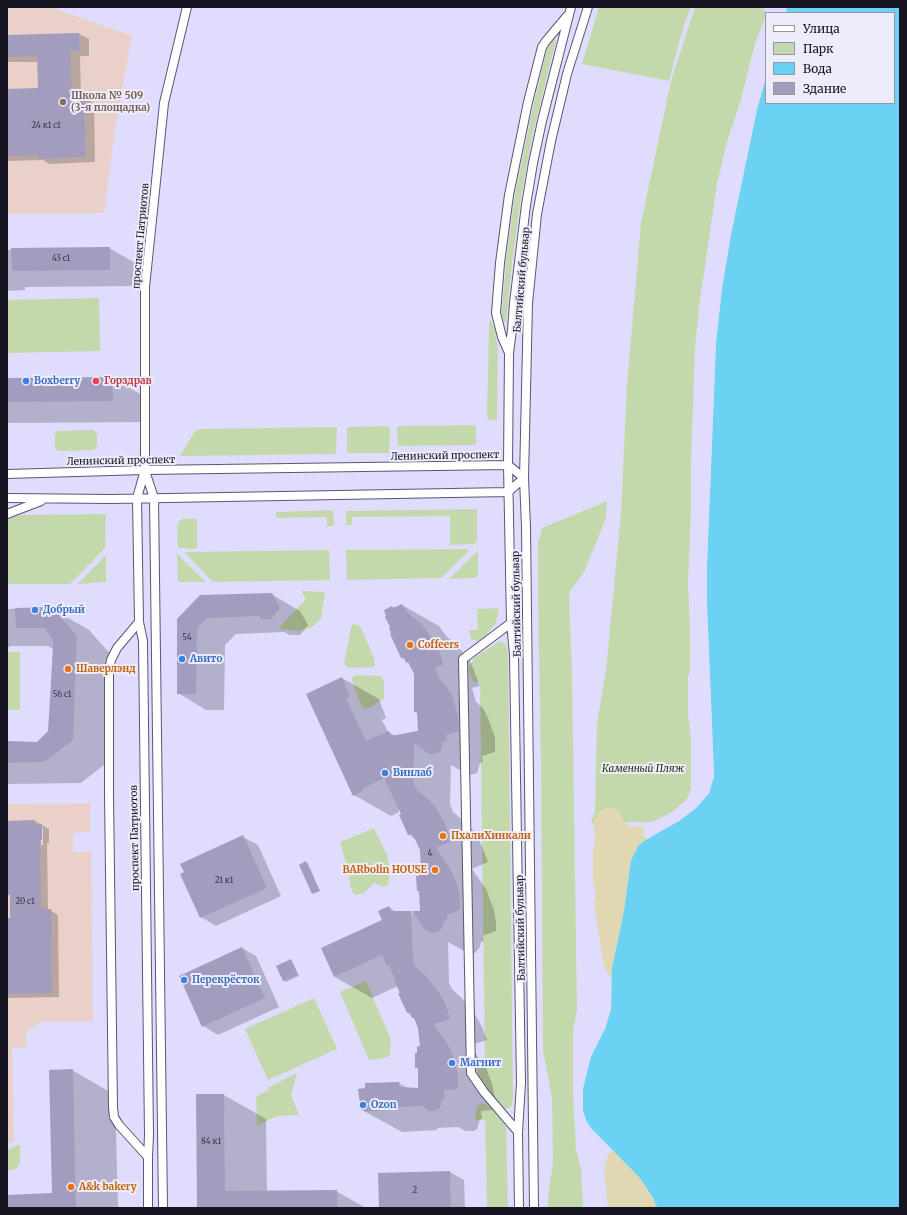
<!DOCTYPE html>
<html>
<head>
<meta charset="utf-8">
<style>
	body { margin:0 }
	#map { position:relative; width:907px; height:1215px; overflow:hidden; background:#e0dcfe; font-family:Merriweather,serif }
	canvas { display:block }
	.frame { position:absolute; inset:0; border:8px solid #161420; pointer-events:none }
	.legend { position:absolute; left:765px; top:12px; width:130px; height:92px; box-sizing:border-box; background:#edecfa; border:1px solid #9796a3; margin:0; padding:5px 7px; list-style:none; font-size:12px; color:#161420 }
	.legend li { display:flex; align-items:center; gap:8px; height:20px }
	.legend b { width:20px; border:1px solid #9796a3 }
</style>
</head>
<body>
<div id="map">
<canvas width="907" height="1215"></canvas>
<div class="frame"></div>
<ul class="legend">
<li><b style="height:5px;background:#fff"></b>Улица</li>
<li><b style="height:11px;background:#c4d9ab"></b>Парк</li>
<li><b style="height:11px;background:#6bd2f4"></b>Вода</li>
<li><b style="height:11px;background:#a29dbe"></b>Здание</li>
</ul>
</div>
<script>
const context = document.querySelector('canvas').getContext('2d');
context.lineJoin = 'round';
function fill(path, color) {
  context.fillStyle = color;
  context.fill(path, 'evenodd');
}
function toPath(rows) {
  const path = new Path2D();
  for (const r of rows) {
    path.moveTo(r[0], r[1]);
    for (let i = 2; i < r.length; i += 2) path.lineTo(r[i], r[i + 1]);
  }
  return path;
}
function strokePath(path, color, width, dash) {
  context.strokeStyle = color;
  context.lineWidth = width;
  context.lineCap = dash ? 'butt' : 'round';
  context.setLineDash(dash || []);
  context.stroke(path);
}
function write(font, color, halo, rows, align = 'center') {
  context.font = font + ' Merriweather,serif';
  context.lineWidth = 4;
  context.setLineDash([]);
  context.textBaseline = 'middle';
  context.strokeStyle = halo;
  context.fillStyle = color;
  for (const [text, x, y, turn = 0] of rows) {
    context.save();
    context.translate(x, y);
    context.rotate((+turn || 0) * Math.PI / 180);
    context.textAlign = isNaN(turn) ? turn : align;
    if (halo) context.strokeText(text, 0, 0);
    context.fillText(text, 0, 0);
    context.restore();
  }
}
fill(toPath([
	[7,7,50,7,132,36,117,115,104,213,7,214],
	[90,803,90,832,73,833,73,852,91,852,93,1021,41,1022,26,1032,27,1047,12,1048,14,1141,7,1144,7,804]
]), '#e9d0c9');
fill(toPath([
	[599,7,691,7,684,25,669,81,582,64],
	[695,7,761,7,764,9,766,15,755,44,741,100,726,145,717,184,700,300,695,347,691,463,691,511,688,582,690,631,690,671,688,677,688,714,691,737,691,788,687,799,671,813,652,822,591,823,595,811,597,723,606,671,621,512,627,385,641,223,671,81],
	[554,39,556,40,532,137,521,197,512,263,506,323,503,320,502,313,506,263,515,195,534,103,547,49,550,44],
	[99,298,100,351,7,353,7,300],
	[491,320,496,333,495,334,498,346,497,420,489,420,487,417,489,322],
	[475,425,476,427,476,443,475,445,398,446,397,428,399,426],
	[388,426,390,429,389,453,348,453,347,450,347,427],
	[337,427,336,454,180,456,195,431,200,429],
	[93,430,97,434,97,446,94,450,58,451,55,448,55,435,57,431],
	[607,501,606,518,584,572,569,593,572,675,577,1010,573,1031,573,1095,576,1150,581,1169,583,1208,548,1208,548,1199,553,1161,552,1098,543,1050,541,767,538,595,538,540,540,537,542,528],
	[477,509,477,542,474,544,450,545,450,516,352,517,352,525,346,525,346,511],
	[333,510,334,526,327,526,327,517,276,518,276,512],
	[106,514,105,548,70,584,7,584,7,520,15,516,23,515],
	[183,519,197,519,197,549,178,548,177,525,180,520],
	[468,549,468,552,441,578,347,580,346,550],
	[329,550,330,580,213,582,184,552],
	[478,550,478,574,477,577,474,578,449,579],
	[177,554,206,582,178,582],
	[106,555,106,582,78,584],
	[301,591,325,592,321,619,312,627,306,629,298,631,278,629,306,599],
	[499,608,496,623,487,634,488,635,477,641,471,639,469,630,478,630,477,609],
	[352,624,358,625,361,628,374,658,375,665,374,667,351,668,347,667,344,663],
	[500,641,503,642,506,646,508,653,513,1097,512,1106,509,1108,505,1109,500,1106,488,1089,479,1075,477,1066,485,1066,480,682,473,682,469,673,469,668,474,658],
	[7,652,20,652,20,710,7,710],
	[355,675,380,676,383,679,384,683,384,699,370,707,365,709,362,708,352,681,352,678],
	[374,828,387,855,390,868,388,885,384,887,374,883,364,893,355,895,353,893,351,888,348,870,340,842],
	[366,981,391,1040,390,1055,385,1058,369,1060,340,992],
	[314,998,337,1049,268,1080,245,1029],
	[297,1073,291,1095,299,1115,277,1116,257,1126,256,1096,267,1091,269,1087],
	[484,1103,495,1111,506,1127,508,1208,487,1208,485,1120,475,1120,476,1111,478,1105],
	[17,1145,20,1145,20,1164,16,1169,7,1171,7,1150]
]), '#c4d9ab');
fill(toPath([
	[607,807,615,808,621,815,624,822,631,827,642,826,644,829,643,835,647,839,639,845,631,860,624,911,614,958,612,980,604,967,594,904,596,895,593,882,593,850,595,836,593,824,598,813],
	[614,1150,640,1178,653,1198,657,1208,608,1208,604,1168,609,1153]
]), '#e1d7b2');
fill(toPath([
	[786,7,900,7,900,1208,657,1208,653,1198,640,1178,590,1127,586,1120,583,1110,583,1089,591,1057,605,1029,611,1010,612,968,624,911,631,860,639,845,647,839,679,821,697,807,709,793,714,776,707,605,707,564,716,342,722,288,731,234,757,109,766,78,766,103,894,103,894,13,787,13]
]), '#6bd2f4');
fill(toPath([
	[766,76,757,109,731,234,722,288,716,342,707,564,707,605,714,776,709,793,697,807,679,821,647,839,645,838,678,819,696,806,707,792,712,776,705,605,705,564,714,342,720,288,729,233,755,108,764,77]
]), '#e0dcfe');
fill(toPath([
	[79,34,89,39,89,56,80,56,81,98,84,98,94,103,95,162,49,164,43,160,7,161,7,90,39,89,38,62,7,62,7,36],
	[109,248,137,264,137,286,25,287,25,290,7,291,7,250],
	[112,378,149,399,149,422,7,423,7,379],
	[271,594,300,611,308,625,300,635,290,635,284,632,236,634,225,645,224,710,206,710,178,693,178,619],
	[402,605,439,626,446,636,458,646,471,663,480,686,472,688,476,702,483,708,488,718,495,737,495,752,482,756,483,762,480,763,477,773,470,775,467,774,451,765,450,804,453,812,465,822,473,830,482,846,488,862,472,869,486,889,494,910,496,922,496,931,483,936,484,941,481,942,480,947,475,953,471,954,464,951,448,942,449,983,452,989,471,1007,482,1027,487,1040,470,1045,487,1070,492,1084,495,1098,495,1110,481,1111,482,1119,480,1119,477,1129,474,1131,466,1131,458,1127,437,1128,437,1130,402,1132,362,1110,399,1083,409,1089,419,1089,419,1069,416,1068,421,1047,419,1028,415,1019,408,1013,400,994,401,993,398,986,372,998,335,977,322,949,384,920,389,907,396,912,411,912,415,914,421,912,420,877,422,870,421,849,415,838,409,835,400,809,398,810,399,812,391,816,354,795,307,694,342,678,379,699,386,718,382,720,388,732,396,736,419,731,419,714,415,712,415,673,410,663,402,658,392,607,395,608],
	[51,608,89,630,114,658,109,761,81,783,7,784,7,742,38,743,49,731,53,649,48,646,11,646,7,648,7,609],
	[35,821,49,829,49,843,47,843,48,910,50,910,58,915,59,997,9,998,7,996,7,919,11,919,11,896,9,895],
	[41,827,43,827,43,845,41,845],
	[243,837,258,845,281,896,216,926,201,917],
	[306,862,308,864,314,877,308,880],
	[242,948,256,956,279,1007,218,1035,203,1026],
	[291,960,292,961,299,976,286,982,284,981,277,967],
	[72,1070,115,1095,118,1208,7,1208,7,1196,53,1194],
	[197,1095,224,1095,266,1119,267,1192,336,1191,366,1208,198,1208],
	[450,1172,464,1180,465,1208,380,1208]
]), '#0003');
fill(toPath([
	[79,33,80,51,70,51,72,97,84,97,86,157,38,159,38,155,7,156,7,89,38,88,37,56,7,57,7,35],
	[110,247,110,270,12,271,11,248],
	[112,377,113,401,7,402,7,378],
	[272,593,280,608,271,619,261,619,259,616,207,618,197,628,196,694,177,694,177,619,200,595],
	[402,604,409,614,421,623,434,641,440,653,443,665,435,667,439,679,446,686,452,696,458,715,459,731,446,735,447,741,443,742,440,752,433,754,429,754,414,743,413,782,417,790,428,799,436,808,445,824,451,841,436,848,449,867,454,877,458,888,460,900,460,910,447,915,447,920,444,921,441,930,434,933,426,931,412,911,420,911,419,891,417,891,416,876,419,876,418,869,421,869,420,850,415,839,414,839,412,834,408,835,399,815,401,814,384,778,362,789,363,791,353,796,306,694,342,677,350,697,346,699,366,741,389,731,391,736,418,731,417,712,414,712,414,674,408,662,406,663,404,657,401,658,390,634,391,633,389,628,390,627,385,617,386,616,384,610,392,606,393,608],
	[52,607,77,636,73,740,44,762,7,763,7,741,37,742,48,731,53,648,53,640,45,628,16,628,15,608],
	[35,820,35,824,42,824,42,840,40,840,41,909,51,909,52,993,7,994,7,918,10,918,10,895,8,895,7,821],
	[243,835,267,888,200,918,180,874,184,872,180,864],
	[306,861,320,891,312,894,299,865],
	[389,906,391,911,411,911,413,961,415,966,427,977,440,994,446,1005,450,1019,434,1024,450,1048,455,1062,458,1076,458,1089,444,1090,445,1098,443,1098,440,1108,433,1111,428,1111,423,1106,400,1107,400,1109,365,1112,364,1110,361,1110,358,1089,365,1088,365,1083,399,1082,400,1087,418,1088,418,1068,415,1068,415,1053,417,1053,417,1047,420,1046,418,1028,414,1018,412,1018,410,1012,407,1013,398,993,400,993,395,982,396,982,389,965,387,966,382,955,334,977,321,948,382,920,378,911],
	[242,947,265,998,202,1027,179,976],
	[291,959,298,975,283,981,276,966],
	[73,1069,76,1208,7,1208,7,1195,52,1193,49,1070],
	[196,1094,224,1094,225,1191,337,1190,337,1208,197,1208],
	[450,1171,451,1208,379,1208,378,1173]
]), '#a29dbe');
const street = toPath([
	[509,353,502,337,496,313,500,263,509,195,528,102,542,47,546,41,567,16],
	[145,471,154,498,163,1208],
	[7,474,145,470,508,465,524,478,508,492,112,499,7,498],
	[7,514,41,501],
	[139,622,117,648,111,660,109,672,109,794,113,1107,114,1117,119,1125,148,1157],
	[511,623,463,659,471,1073,484,1092,518,1132],
	[148,1208,148,1157,149,1135,143,641,139,622,137,498,145,470,145,287,155,191,164,103,187,7],
	[519,1208,518,1132,521,1083,514,655,511,623,508,465,509,353,512,330,514,303,526,205,533,163,542,121,571,7],
	[534,1208,526,527,524,478,528,303,537,214,551,141,567,74,588,7]
]);
strokePath(street, '#5a5673', 10);
strokePath(street, '#fff', 8);
for (const [x, y, r, color] of [
	[63,102,4,"#8d6e63"],
	[26,381,4,"#3f7fe0"],
	[96,381,4,"#e0444e"],
	[35,610,4,"#3f7fe0"],
	[410,645,4,"#e8710a"],
	[182,659,4,"#3f7fe0"],
	[68,669,4,"#e8710a"],
	[385,773,4,"#3f7fe0"],
	[443,836,4,"#e8710a"],
	[435,870,4,"#e8710a"],
	[184,980,4,"#3f7fe0"],
	[452,1063,4,"#3f7fe0"],
	[363,1105,4,"#3f7fe0"],
	[71,1187,4,"#e8710a"]
]) {
  const dot = new Path2D();
  dot.arc(x, y, r, 0, 2 * Math.PI);
  context.fillStyle = color;
  context.fill(dot);
  strokePath(dot, '#edecfa', 1.5);
}
write('8px', '#393648', null, [
	["24 к1 с1",46,126],
	["43 с1",61,259],
	["54",187,638],
	["56 с1",62,695],
	["4",430,854],
	["21 к1",224,881],
	["20 с1",25,902],
	["84 к1",211,1142],
	["2",415,1191]
]);
write('bold 10px', '#785e54', '#edecfa', [
	["Школа № 509",71,96],
	["(3-я площадка)",71,108]
], 'left');
write('10px', '#161420', '#edecfa', [
	["проспект Патриотов",141,236,-85],
	["Балтийский бульвар",522,280,-85],
	["Ленинский проспект",445,456,-1],
	["Ленинский проспект",121,461,-1],
	["Балтийский бульвар",517,604,-91],
	["проспект Патриотов",135,838,-91],
	["Балтийский бульвар",521,928,-91]
]);
write('bold 10px', '#366cbe', '#edecfa', [
	["Boxberry",34,381],
	["Добрый",43,610],
	["Авито",190,659],
	["Винлаб",393,773],
	["Перекрёсток",192,980],
	["Магнит",460,1063],
	["Ozon",371,1105]
], 'left');
write('bold 10px', '#be3a42', '#edecfa', [
	["Горздрав",104,381]
], 'left');
write('bold 10px', '#c56008', '#edecfa', [
	["Coffeers",418,645],
	["Шаверлэнд",76,669],
	["ПхалиХинкали",451,836],
	["BARbolin HOUSE",427,870,"right"],
	["A&k bakery",79,1187]
], 'left');
write('italic 10px', '#222e0e', '#edecfa', [
	["Каменный Пляж",643,769]
]);
</script>
</body>
</html>
